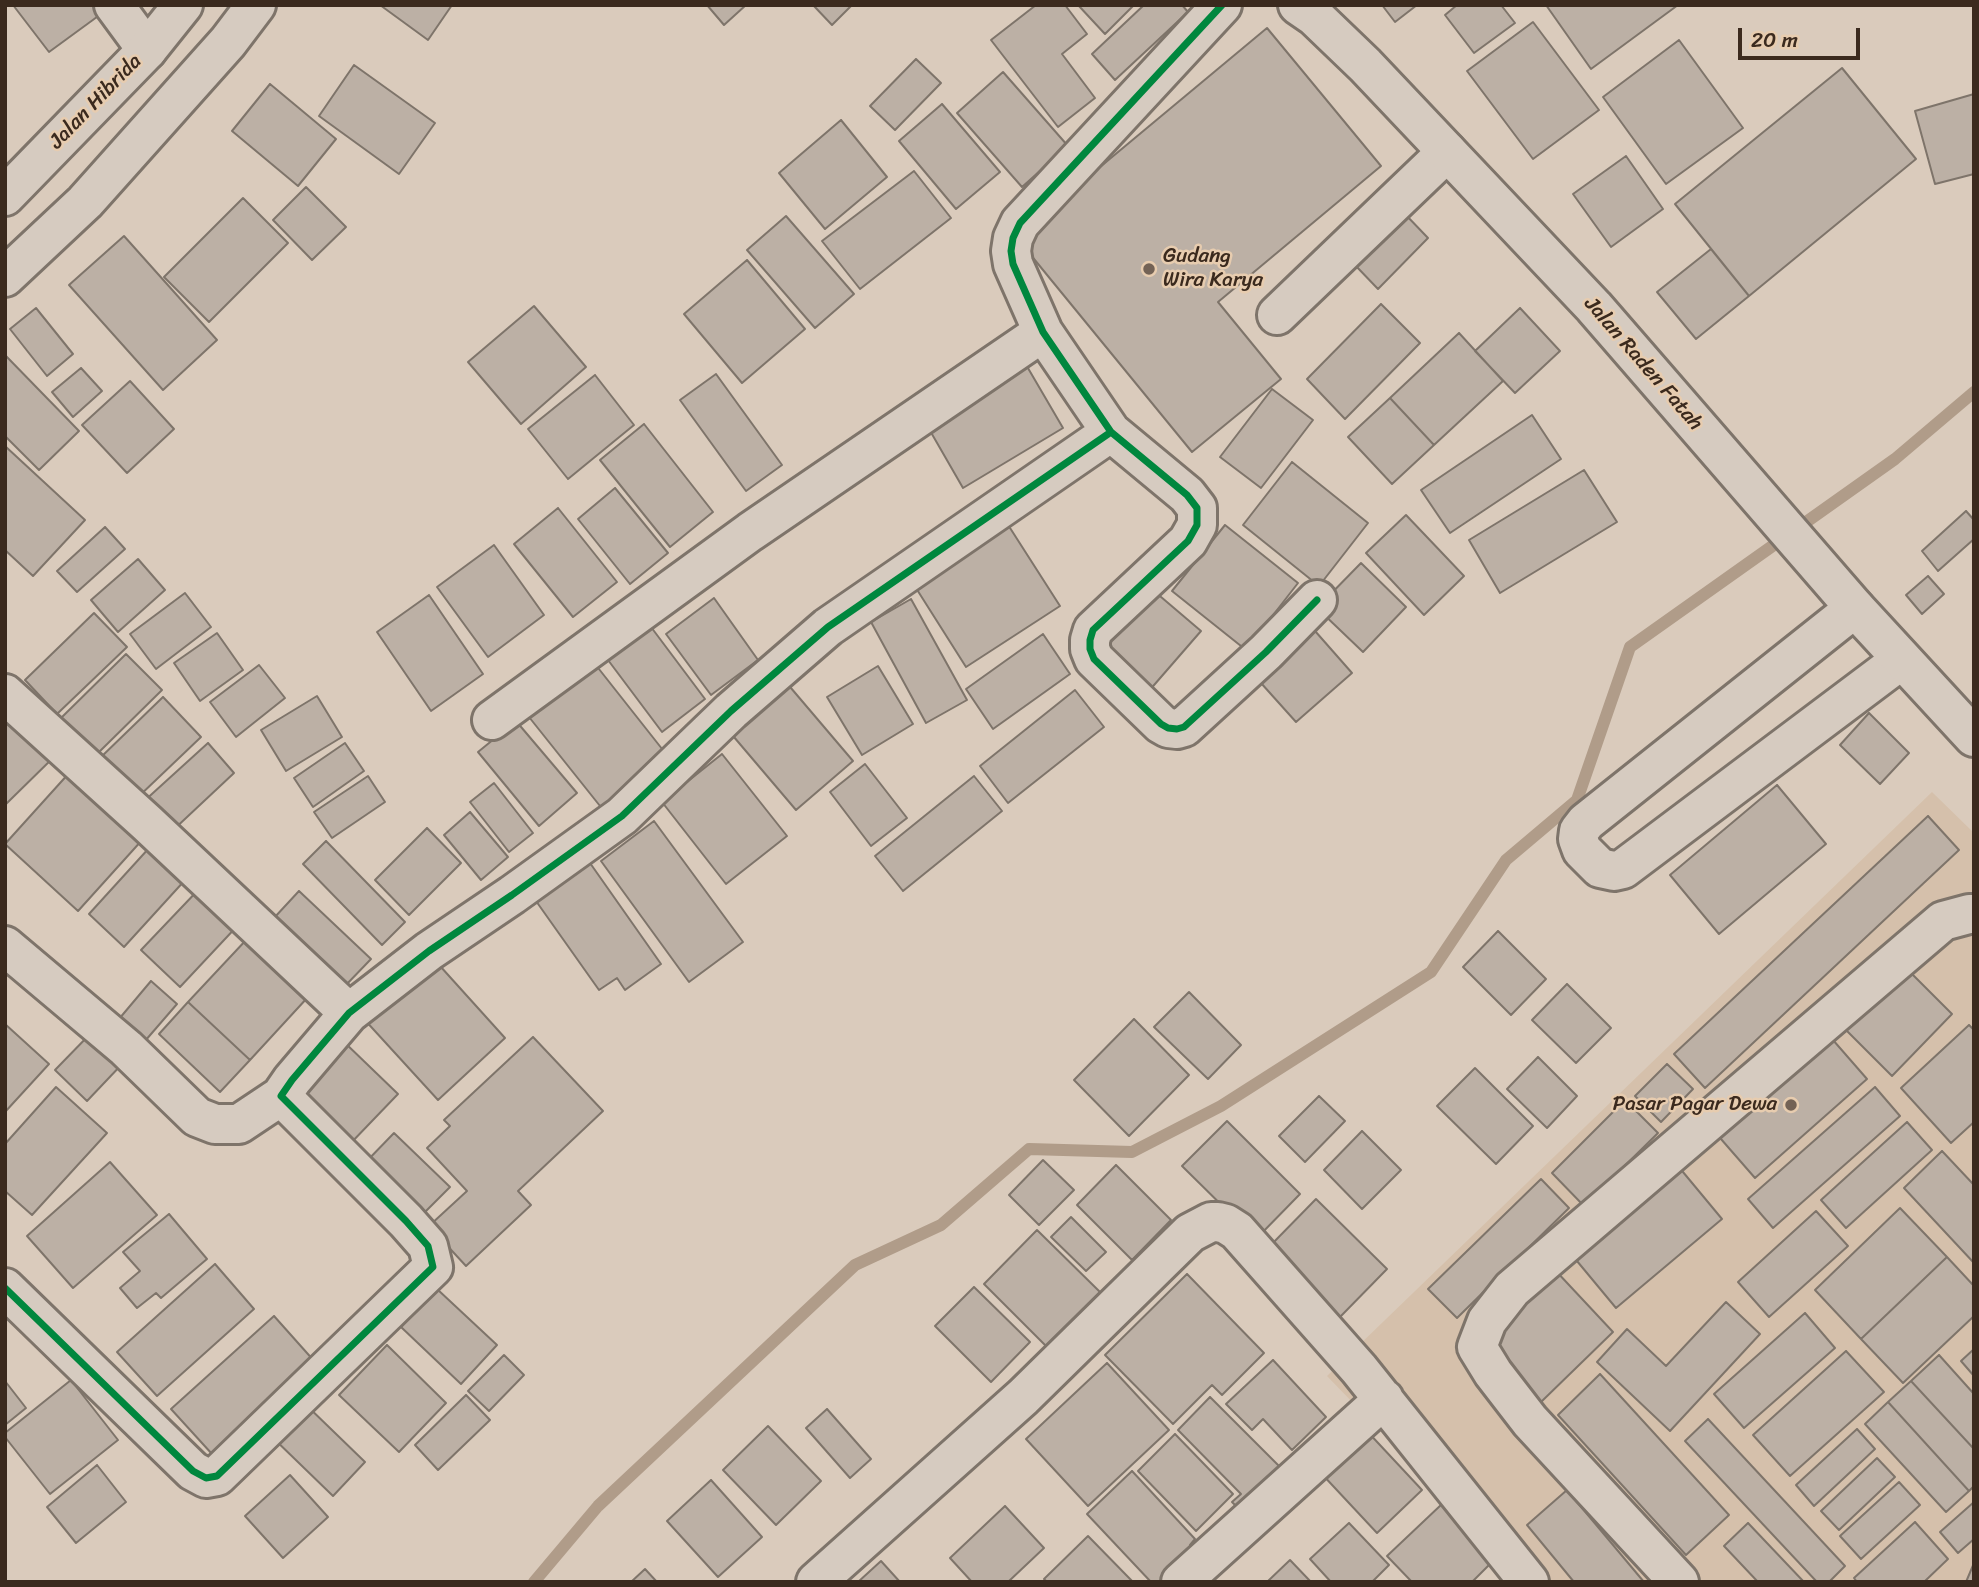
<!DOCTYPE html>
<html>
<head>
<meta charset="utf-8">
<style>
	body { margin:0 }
	#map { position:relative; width:1979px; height:1587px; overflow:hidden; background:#dacbbc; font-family:Sriracha,sans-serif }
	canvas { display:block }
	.frame { position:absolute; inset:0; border:7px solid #3b2a1e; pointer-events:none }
	.scale { position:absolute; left:1738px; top:28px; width:122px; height:32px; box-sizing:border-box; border:4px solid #3b2a1e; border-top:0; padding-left:9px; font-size:21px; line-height:24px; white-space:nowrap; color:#3b2a1e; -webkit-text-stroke:5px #e7ccaf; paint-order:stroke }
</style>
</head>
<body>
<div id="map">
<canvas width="1979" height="1587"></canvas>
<div class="frame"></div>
<div class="scale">20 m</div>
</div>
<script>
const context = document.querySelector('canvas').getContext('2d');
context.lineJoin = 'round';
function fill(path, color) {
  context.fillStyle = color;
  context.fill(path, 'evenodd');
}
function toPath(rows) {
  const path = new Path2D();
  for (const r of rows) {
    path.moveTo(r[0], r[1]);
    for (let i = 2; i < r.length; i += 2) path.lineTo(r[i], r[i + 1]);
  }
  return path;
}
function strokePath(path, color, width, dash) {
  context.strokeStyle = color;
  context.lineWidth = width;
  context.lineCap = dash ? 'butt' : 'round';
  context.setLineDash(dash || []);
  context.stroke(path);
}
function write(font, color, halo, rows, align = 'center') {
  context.font = font + ' Sriracha,sans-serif';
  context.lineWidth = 5;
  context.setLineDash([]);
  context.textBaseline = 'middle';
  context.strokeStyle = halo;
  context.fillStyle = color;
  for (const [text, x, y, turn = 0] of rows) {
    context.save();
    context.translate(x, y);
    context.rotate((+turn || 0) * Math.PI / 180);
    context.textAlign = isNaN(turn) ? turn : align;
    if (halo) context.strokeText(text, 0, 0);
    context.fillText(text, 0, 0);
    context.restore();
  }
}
fill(toPath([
	[1932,792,1974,833,1974,1582,1526,1582,1327,1376]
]), '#d5c0ab');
strokePath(toPath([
	[534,1582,598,1506,855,1265,941,1225,1029,1149,1132,1152,1221,1106,1431,972,1506,860,1577,800,1630,647,1895,459,1974,392]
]), '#b09c89', 12);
const building = toPath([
	[13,5,94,5,101,14,49,52,13,5],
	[380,5,452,5,428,40,380,5],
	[707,5,746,5,724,25,707,5],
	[813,5,852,5,832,25,813,5],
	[1036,5,1065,5,1087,34,1062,54,1095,98,1058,127,991,40,1036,5],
	[1078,5,1134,5,1105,34,1078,5],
	[1144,5,1182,5,1188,12,1115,80,1092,54,1144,5],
	[1382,5,1417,5,1395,22,1382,5],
	[1457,5,1501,5,1515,23,1474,53,1445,15,1457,5],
	[1546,5,1678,5,1591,69,1546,5],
	[1533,22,1599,110,1533,159,1467,71,1533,22],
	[1267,28,1381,166,1218,302,1281,379,1192,452,1016,237,1267,28],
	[1679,40,1743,128,1666,184,1603,97,1679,40],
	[916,59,941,83,895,130,870,106,916,59],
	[354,65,435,123,399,174,319,116,354,65],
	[1842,68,1916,159,1749,296,1675,204,1842,68],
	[1003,72,1068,146,1022,187,957,113,1003,72],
	[270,84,336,139,298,186,232,131,270,84],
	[1974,94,1974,174,1935,184,1915,111,1974,94],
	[942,104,1000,172,956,209,899,141,942,104],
	[841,120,887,177,825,229,779,173,841,120],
	[1626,156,1663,209,1611,247,1573,194,1626,156],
	[914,171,951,218,860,289,822,241,914,171],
	[306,187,346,227,312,260,273,220,306,187],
	[243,198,288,243,209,322,164,277,243,198],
	[1404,213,1428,238,1378,289,1354,264,1404,213],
	[786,216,854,294,815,328,747,250,786,216],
	[124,236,217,340,163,390,69,285,124,236],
	[1711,249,1749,296,1696,339,1657,292,1711,249],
	[747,260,805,329,742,383,684,314,747,260],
	[1381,304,1420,343,1345,419,1307,379,1381,304],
	[534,306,586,367,521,424,468,362,534,306],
	[36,308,73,354,47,376,10,329,36,308],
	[1520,308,1560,351,1515,393,1475,351,1520,308],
	[1459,333,1503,381,1434,445,1390,398,1459,333],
	[5,355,79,431,39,470,5,436,5,355],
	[1025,363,1063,428,963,488,925,422,1025,363],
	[81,368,102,391,73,417,52,392,81,368],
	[716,374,782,465,746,491,680,400,716,374],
	[595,375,634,425,568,479,528,429,595,375],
	[130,381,174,429,127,473,82,425,130,381],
	[1272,389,1313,420,1261,488,1220,457,1272,389],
	[1390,398,1434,445,1392,484,1348,437,1390,398],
	[1532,415,1561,459,1450,533,1421,490,1532,415],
	[644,424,713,512,670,547,600,460,644,424],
	[5,446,85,520,33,576,5,550,5,446],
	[1292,462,1368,523,1319,586,1243,525,1292,462],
	[1584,470,1617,522,1500,593,1469,540,1584,470],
	[615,488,668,553,630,584,578,519,615,488],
	[558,508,617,582,573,617,514,544,558,508],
	[1966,511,1974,520,1974,539,1938,571,1922,551,1966,511],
	[1406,515,1464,576,1424,615,1366,553,1406,515],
	[1003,517,1060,606,966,667,909,577,1003,517],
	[1225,525,1298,583,1246,650,1172,591,1225,525],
	[105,527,125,549,77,592,57,571,105,527],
	[494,545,544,615,488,657,437,587,494,545],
	[138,559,165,590,118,632,91,600,138,559],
	[1361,563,1406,607,1363,652,1317,608,1361,563],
	[1928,576,1944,594,1922,614,1906,595,1928,576],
	[1154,591,1201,631,1148,692,1102,652,1154,591],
	[185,593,211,627,156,669,130,634,185,593],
	[429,595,483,674,431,711,377,632,429,595],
	[714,598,758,660,711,695,666,634,714,598],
	[911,599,967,700,926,723,871,622,911,599],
	[94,613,127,647,57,714,25,680,94,613],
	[645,619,705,699,662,732,602,652,645,619],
	[1308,623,1352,673,1296,722,1252,673,1308,623],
	[217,633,243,670,200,701,174,663,217,633],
	[1043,634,1070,674,993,729,966,689,1043,634],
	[126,654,162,690,96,755,60,719,126,654],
	[595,664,670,759,604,811,529,717,595,664],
	[259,665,285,698,236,737,210,702,259,665],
	[878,666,913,724,862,755,827,697,878,666],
	[785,681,853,761,796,810,728,730,785,681],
	[1075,690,1104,727,1008,803,980,766,1075,690],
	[317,696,342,737,286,771,261,730,317,696],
	[163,697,201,737,136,799,99,759,163,697],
	[18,712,58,753,5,805,5,724,18,712],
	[1869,713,1909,753,1880,784,1840,745,1869,713],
	[516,721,577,793,539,826,478,752,516,721],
	[208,743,234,773,170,833,142,803,208,743],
	[345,743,364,771,313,807,294,778,345,743],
	[722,754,787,836,726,884,662,802,722,754],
	[865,764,907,818,871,846,830,792,865,764],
	[70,772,143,839,78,911,5,844,70,772],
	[368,776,385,802,332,838,314,812,368,776],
	[974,776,1002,811,903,891,875,856,974,776],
	[494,783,533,833,509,852,470,802,494,783],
	[1777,785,1826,844,1719,934,1670,875,1777,785],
	[470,812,508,857,481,880,444,835,470,812],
	[1928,816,1959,850,1705,1088,1674,1054,1928,816],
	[654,821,743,942,689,982,601,861,654,821],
	[427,828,461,863,409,915,375,880,427,828],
	[326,841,405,922,382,945,303,864,326,841],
	[150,847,186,879,124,947,89,914,150,847],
	[590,863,661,964,625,990,617,978,599,990,536,901,590,863],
	[201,887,240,923,180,987,141,950,201,887],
	[299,891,371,959,345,986,274,918,299,891],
	[1498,931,1546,979,1511,1015,1463,967,1498,931],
	[247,939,308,997,250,1060,188,1002,247,939],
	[431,956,505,1038,438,1100,363,1018,431,956],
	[1904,966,1952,1014,1892,1076,1843,1027,1904,966],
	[151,981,177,1004,145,1041,119,1019,151,981],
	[1567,984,1611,1028,1576,1063,1532,1020,1567,984],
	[1189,992,1241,1045,1208,1079,1154,1027,1189,992],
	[188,1002,250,1060,220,1092,159,1034,188,1002],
	[1134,1019,1189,1075,1129,1136,1074,1080,1134,1019],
	[5,1024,49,1064,5,1112,5,1024],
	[1969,1025,1974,1030,1974,1122,1951,1143,1901,1088,1969,1025],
	[93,1031,124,1062,87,1101,55,1070,93,1031],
	[1826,1032,1867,1079,1755,1178,1714,1131,1826,1032],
	[533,1037,603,1111,518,1191,531,1205,466,1266,429,1226,467,1191,427,1148,450,1126,444,1120,533,1037],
	[342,1040,398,1094,348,1146,293,1093,342,1040],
	[1538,1057,1577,1096,1547,1128,1507,1089,1538,1057],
	[1667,1064,1693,1089,1661,1122,1635,1096,1667,1064],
	[1475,1068,1533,1126,1496,1164,1437,1106,1475,1068],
	[56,1087,107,1133,32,1215,5,1191,5,1144,56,1087],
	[1875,1087,1900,1116,1773,1228,1748,1199,1875,1087],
	[1319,1096,1345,1121,1305,1162,1279,1136,1319,1096],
	[1625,1100,1658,1133,1584,1206,1552,1173,1625,1100],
	[1227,1121,1300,1194,1256,1239,1182,1166,1227,1121],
	[1907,1122,1932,1150,1846,1228,1821,1200,1907,1122],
	[1362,1131,1401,1170,1362,1209,1324,1170,1362,1131],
	[394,1133,450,1187,419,1218,363,1165,394,1133],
	[1942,1151,1974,1185,1974,1263,1904,1188,1942,1151],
	[1043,1160,1074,1190,1039,1225,1009,1195,1043,1160],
	[110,1162,157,1215,73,1288,27,1236,110,1162],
	[1116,1165,1171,1220,1132,1260,1077,1205,1116,1165],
	[1678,1166,1722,1219,1616,1308,1572,1255,1678,1166],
	[1541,1179,1569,1208,1457,1318,1428,1289,1541,1179],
	[1316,1199,1387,1269,1340,1317,1269,1247,1316,1199],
	[1900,1208,1947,1257,1861,1339,1815,1290,1900,1208],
	[1816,1211,1848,1246,1769,1317,1738,1282,1816,1211],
	[169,1214,207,1259,161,1298,156,1293,137,1308,120,1288,140,1271,123,1252,169,1214],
	[1071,1217,1106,1252,1086,1271,1051,1237,1071,1217],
	[1037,1230,1100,1292,1046,1346,984,1284,1037,1230],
	[1947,1257,1974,1286,1974,1316,1903,1383,1861,1339,1947,1257],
	[215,1264,254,1309,157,1396,117,1352,215,1264],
	[1555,1270,1613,1332,1541,1402,1482,1339,1555,1270],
	[1187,1274,1264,1353,1222,1395,1212,1385,1173,1424,1105,1355,1187,1274],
	[974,1287,1030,1342,991,1382,935,1326,974,1287],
	[437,1289,497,1345,461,1384,401,1327,437,1289],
	[1726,1302,1760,1334,1670,1431,1597,1362,1627,1329,1666,1366,1726,1302],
	[1805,1313,1835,1348,1744,1428,1714,1394,1805,1313],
	[274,1316,315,1362,212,1454,171,1409,274,1316],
	[387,1345,446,1403,399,1452,339,1395,387,1345],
	[1974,1349,1974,1376,1961,1361,1974,1349],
	[1846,1351,1884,1392,1790,1476,1753,1435,1846,1351],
	[504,1355,524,1375,489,1411,468,1391,504,1355],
	[1939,1355,1974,1394,1974,1449,1911,1381,1939,1355],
	[1273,1360,1326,1417,1292,1450,1263,1419,1252,1430,1226,1404,1273,1360],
	[1107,1363,1169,1430,1088,1506,1026,1439,1107,1363],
	[1600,1374,1729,1515,1686,1555,1558,1415,1600,1374],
	[71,1380,118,1440,50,1494,5,1437,5,1433,71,1380],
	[5,1381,26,1408,5,1425,5,1381],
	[1911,1381,1974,1449,1974,1486,1969,1491,1888,1402,1911,1381],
	[466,1395,490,1420,438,1470,415,1445,466,1395],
	[1210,1397,1288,1475,1247,1517,1232,1502,1241,1494,1178,1430,1210,1397],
	[301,1400,365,1462,333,1496,268,1433,301,1400],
	[1888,1402,1969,1491,1946,1512,1865,1424,1888,1402],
	[827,1409,871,1459,850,1478,806,1428,827,1409],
	[1708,1419,1845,1566,1829,1582,1817,1582,1685,1441,1708,1419],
	[768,1426,821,1481,776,1525,723,1470,768,1426],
	[1365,1429,1422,1490,1377,1533,1320,1472,1365,1429],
	[1857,1429,1875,1449,1814,1506,1796,1485,1857,1429],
	[1175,1434,1233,1494,1196,1531,1138,1471,1175,1434],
	[1877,1458,1895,1477,1839,1530,1821,1511,1877,1458],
	[97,1465,126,1502,76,1543,47,1507,97,1465],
	[1132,1471,1195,1539,1190,1545,1203,1558,1177,1582,1151,1582,1087,1514,1132,1471],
	[290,1475,328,1517,283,1558,245,1516,290,1475],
	[711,1480,762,1537,718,1577,667,1521,711,1480],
	[1899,1482,1920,1505,1861,1559,1840,1536,1899,1482],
	[1567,1490,1644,1582,1574,1582,1527,1525,1567,1490],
	[1974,1502,1974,1539,1958,1553,1940,1532,1974,1502],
	[1442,1504,1494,1560,1472,1582,1412,1582,1387,1556,1442,1504],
	[1005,1506,1044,1548,1008,1582,972,1582,950,1558,1005,1506],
	[1915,1522,1948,1559,1924,1582,1857,1582,1854,1578,1915,1522],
	[1349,1523,1389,1565,1372,1582,1331,1582,1310,1559,1349,1523],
	[1748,1523,1804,1582,1758,1582,1724,1546,1748,1523],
	[1088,1536,1133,1582,1047,1582,1044,1579,1088,1536],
	[1290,1560,1311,1582,1267,1582,1290,1560],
	[881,1561,900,1582,858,1582,881,1561],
	[1974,1563,1974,1582,1966,1582,1974,1563],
	[645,1569,657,1582,631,1582,645,1569]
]);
fill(building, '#bcb0a5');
strokePath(building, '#7e746a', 2);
const minor = toPath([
	[114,5,147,50],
	[1222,5,1020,223,1013,238,1011,251,1013,264,1043,332,1111,432,1187,495,1197,508,1197,525,1188,541,1093,630,1090,640,1090,649,1094,659,1161,724,1168,728,1177,729,1184,727,1266,652,1317,600],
	[1277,315,1447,152],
	[1855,608,1586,822,1579,831,1578,839,1582,850,1600,868,1614,871,1623,869,1901,660],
	[5,694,147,823,349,1013],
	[492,720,750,532,1043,332],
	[5,946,126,1048,197,1117,215,1124,239,1124,281,1096],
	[5,1288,193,1471,206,1478,217,1476,433,1267,428,1246,406,1221,281,1096,292,1080,349,1013,429,951,512,895,622,816,731,711,828,627,1111,432],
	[816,1582,1023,1397,1190,1233,1211,1222,1218,1222,1226,1224,1237,1231,1359,1369,1529,1582],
	[1181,1582,1384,1399],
	[1679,1582,1530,1421,1493,1373,1477,1347,1487,1321,1512,1289,1943,921,1969,914,1974,914]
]);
const major = toPath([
	[5,196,147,50,183,5],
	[5,277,85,202,228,42,256,5]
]);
const highway = toPath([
	[1298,5,1314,16,1365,65,1594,307,1855,608,1974,737]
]);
strokePath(minor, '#7e746a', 44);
strokePath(major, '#7e746a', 44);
strokePath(highway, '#7e746a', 44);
strokePath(minor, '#d6cbc0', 38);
strokePath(major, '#d6cbc0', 38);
strokePath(highway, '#d6cbc0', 38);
strokePath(toPath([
	[1222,5,1020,223,1013,238,1011,251,1013,264,1043,332,1111,432,1187,495,1197,508,1197,525,1188,541,1093,630,1090,640,1090,649,1094,659,1161,724,1168,728,1177,729,1184,727,1266,652,1317,600],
	[5,1288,193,1471,206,1478,217,1476,433,1267,428,1246,406,1221,281,1096,292,1080,349,1013,429,951,512,895,622,816,731,711,828,627,1111,432]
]), '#00873e', 7);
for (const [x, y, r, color] of [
	[1149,269,7,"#736255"],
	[1791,1105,7,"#736255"]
]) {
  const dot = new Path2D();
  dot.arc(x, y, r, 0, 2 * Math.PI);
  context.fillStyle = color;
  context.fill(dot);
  strokePath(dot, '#e7ccaf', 2.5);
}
write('21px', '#3b2a1e', '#e7ccaf', [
	["Jalan Hibrida",96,102,-46],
	["Jalan Raden Fatah",1643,364,49]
]);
write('21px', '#3b2a1e', '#e7ccaf', [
	["Gudang",1163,257],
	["Wira Karya",1163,281],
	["Pasar Pagar Dewa",1777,1105,"right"]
], 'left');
</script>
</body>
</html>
